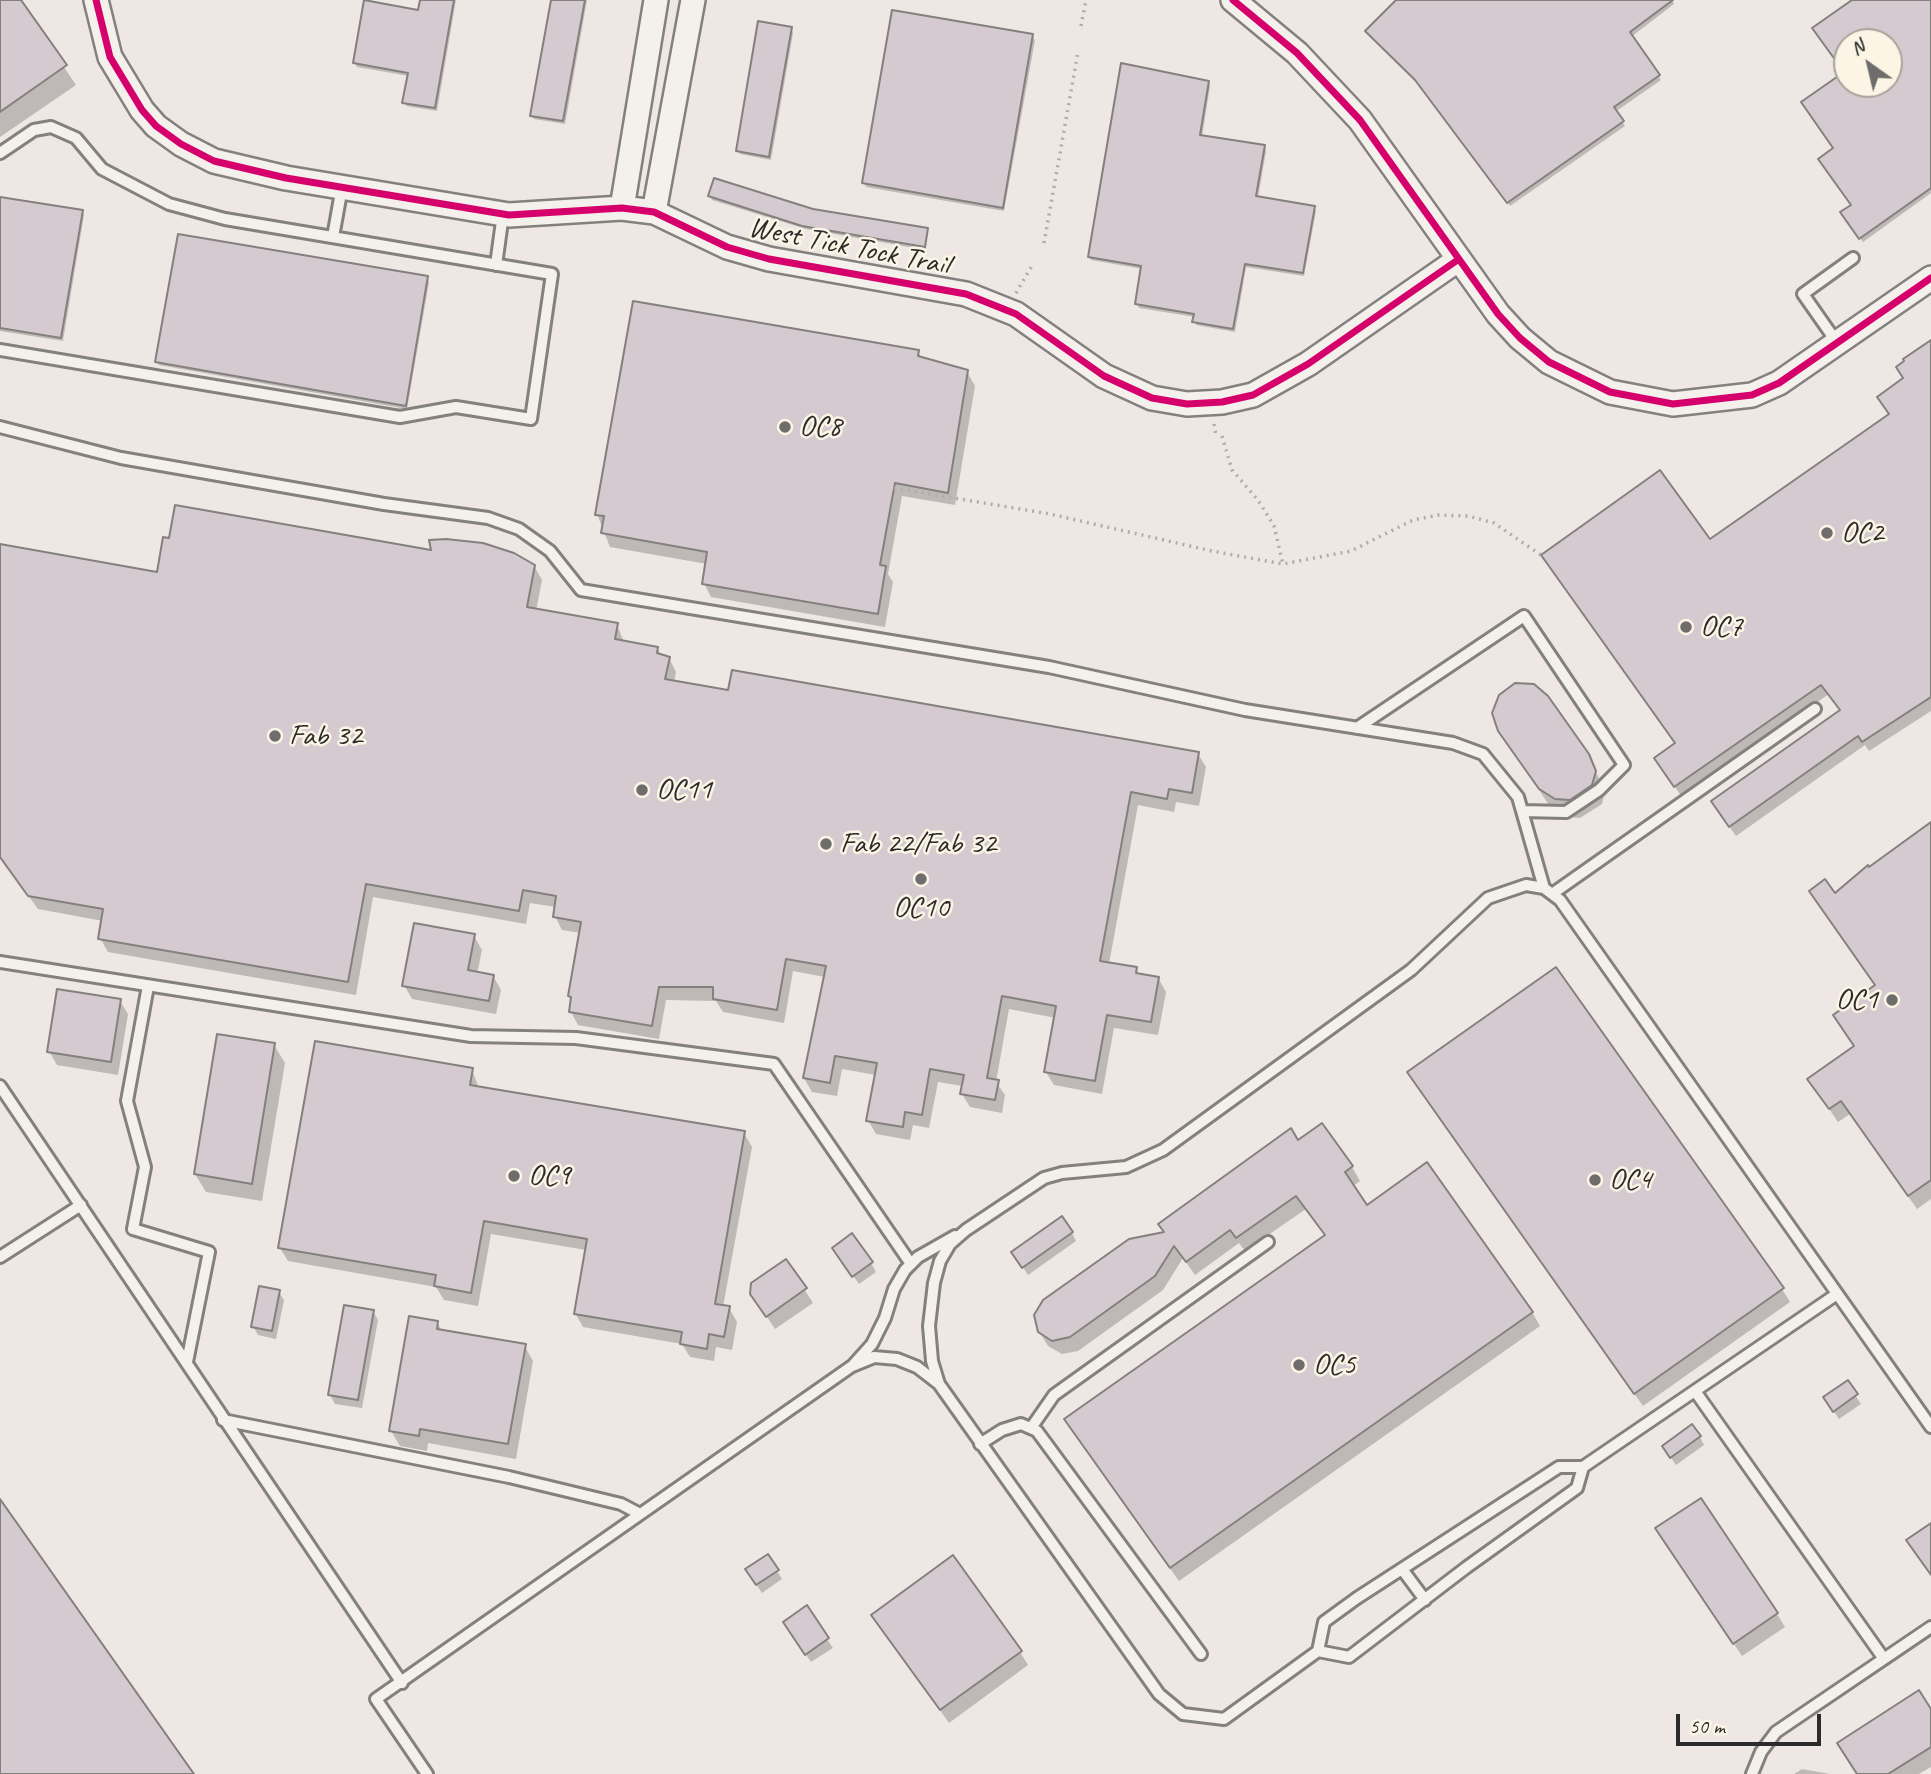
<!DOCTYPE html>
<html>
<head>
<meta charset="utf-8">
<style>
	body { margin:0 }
	#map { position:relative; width:1931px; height:1774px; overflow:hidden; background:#eee7e4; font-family:Caveat,sans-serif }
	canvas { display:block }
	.north { position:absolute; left:1833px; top:28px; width:70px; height:70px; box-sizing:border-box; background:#fcf5e5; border:2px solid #a8a49b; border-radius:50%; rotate:326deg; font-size:19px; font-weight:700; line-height:28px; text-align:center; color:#2b2b2b }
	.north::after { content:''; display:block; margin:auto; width:24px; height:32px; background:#6f6d6c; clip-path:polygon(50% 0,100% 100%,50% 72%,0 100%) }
	.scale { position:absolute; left:1676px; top:1714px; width:145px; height:32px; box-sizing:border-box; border:4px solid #2b2b2b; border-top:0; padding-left:9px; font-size:21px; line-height:24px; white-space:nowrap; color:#2b2b2b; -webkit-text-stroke:5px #fcf5e5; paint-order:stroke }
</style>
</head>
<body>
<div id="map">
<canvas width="1931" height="1774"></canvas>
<div class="north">N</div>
<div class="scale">50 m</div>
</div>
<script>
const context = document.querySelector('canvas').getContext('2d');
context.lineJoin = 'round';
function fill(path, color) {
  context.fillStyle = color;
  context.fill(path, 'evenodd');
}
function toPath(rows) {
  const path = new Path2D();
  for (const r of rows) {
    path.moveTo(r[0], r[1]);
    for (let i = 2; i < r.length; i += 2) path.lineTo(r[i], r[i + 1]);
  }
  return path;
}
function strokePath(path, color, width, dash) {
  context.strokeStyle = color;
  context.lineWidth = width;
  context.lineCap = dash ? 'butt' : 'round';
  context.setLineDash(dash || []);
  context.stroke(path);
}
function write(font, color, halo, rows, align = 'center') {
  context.font = font + ' Caveat,sans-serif';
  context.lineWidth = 5;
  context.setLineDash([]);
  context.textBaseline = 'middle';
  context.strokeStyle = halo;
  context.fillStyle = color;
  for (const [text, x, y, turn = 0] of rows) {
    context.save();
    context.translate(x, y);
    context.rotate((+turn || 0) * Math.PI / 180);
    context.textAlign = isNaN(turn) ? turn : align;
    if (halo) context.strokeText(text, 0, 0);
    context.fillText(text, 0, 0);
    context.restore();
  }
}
fill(toPath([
	[0,0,19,0,76,85,0,137],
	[422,0,456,0,437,111,406,106,409,76,357,67,355,63,420,12],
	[553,0,587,0,565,124,534,119,532,115],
	[1411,0,1672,0,1674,4,1631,37,1661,80,1615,112,1625,126,1510,206,1420,84],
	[1855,0,1931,0,1931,193,1863,242,1842,213,1853,205,1835,149,1846,73,1817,32],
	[1847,42,1889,42,1889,84,1847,84],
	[791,29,793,33,771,160,740,154,738,150],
	[1032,36,1035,40,1004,211,866,187,864,183],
	[1208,82,1210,86,1202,137,1264,147,1266,151,1258,198,1313,208,1316,211,1304,276,1246,267,1235,332,1196,325,1195,317,1139,308,1137,304,1143,269,1091,260,1089,257],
	[710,196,927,230,926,250,806,229,712,200],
	[0,198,82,212,84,215,63,341,0,331],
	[427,278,429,282,407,409,159,365,157,362],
	[1931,342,1931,711,1869,751,1865,745,1736,836,1719,812,1841,712,1829,694,1681,796,1663,768,1676,744,1709,541,1890,415,1904,379],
	[918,352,922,359,967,372,975,386,955,505,902,496,888,574,893,582,885,627,711,597,704,583,707,564,610,547,597,514],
	[0,546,158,574,434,552,534,566,542,580,536,611,617,625,624,642,657,648,662,656,669,658,676,672,674,683,1198,754,1206,767,1199,806,1176,802,1174,812,1138,805,1109,964,1136,969,1139,975,1158,978,1166,992,1158,1035,1114,1028,1102,1094,1054,1085,1046,1072,1056,1018,1009,1009,996,1082,1005,1095,1002,1113,970,1107,962,1094,963,1086,938,1082,929,1128,913,1125,910,1140,876,1134,868,1120,876,1075,842,1069,837,1096,812,1092,804,1078,825,977,793,971,784,1023,723,1012,716,1001,666,1000,659,1039,578,1025,571,1012,572,1001,570,996,581,933,562,930,555,916,556,907,530,903,526,924,373,897,356,995,108,952,100,938,103,921,38,909,0,857],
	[1499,730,1588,755,1605,791,1602,804,1580,818,1567,817,1551,808],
	[1931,825,1931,1199,1917,1209,1850,1114,1838,1122,1818,1093,1856,1047,1876,987,1811,892,1834,895],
	[474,936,482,950,477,974,493,976,501,990,496,1014,412,999,404,985],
	[120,1001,128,1014,118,1075,57,1065,49,1051],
	[274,1045,285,1063,262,1201,206,1192,195,1174],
	[472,1070,479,1088,744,1133,752,1147,723,1307,729,1308,737,1322,732,1350,716,1347,714,1361,690,1357,682,1344,583,1327,575,1313,586,1250,491,1234,478,1306,444,1300,436,1287,288,1261,280,1248],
	[1417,1086,1782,1289,1790,1302,1643,1406],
	[1298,1142,1352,1167,1360,1181,1353,1186,1367,1207,1532,1312,1540,1326,1179,1581,1074,1433,1326,1236,1306,1209,1245,1251,1239,1243,1195,1275,1183,1258,1163,1290,1078,1351,1062,1354,1048,1346,1039,1331,1166,1233],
	[1072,1233,1076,1241,1028,1275,1019,1261],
	[839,1257,871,1263,876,1272,859,1284],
	[786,1261,813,1303,775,1329,752,1294],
	[279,1292,284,1300,276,1339,258,1335,253,1326],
	[373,1311,378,1320,362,1408,335,1404,330,1395],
	[437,1322,442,1331,524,1345,533,1361,516,1459,428,1443,427,1451,400,1446,391,1431],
	[1847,1383,1861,1404,1839,1419,1830,1406],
	[1700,1437,1704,1445,1676,1465,1669,1455],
	[1665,1542,1777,1614,1785,1627,1742,1656],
	[777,1571,782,1579,762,1593,752,1578],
	[806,1608,833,1648,811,1662,790,1631],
	[873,1615,1020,1652,1028,1665,949,1723],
	[1931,1712,1931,1767,1919,1774,1858,1774],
	[1802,1769,1830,1774,1794,1774]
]), '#0003');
const building = toPath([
	[0,0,21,0,67,65,0,112,0,0],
	[364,0,418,10,420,0,454,0,435,108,402,103,408,73,353,63,364,0],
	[551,0,585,0,563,121,530,116,551,0],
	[1396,0,1673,0,1630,32,1660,75,1614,107,1624,121,1507,203,1415,80,1365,31,1396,0],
	[1852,0,1931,0,1931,188,1859,239,1840,212,1851,205,1818,159,1833,148,1801,102,1844,72,1812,28,1852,0],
	[1847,42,1889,42,1889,84,1847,84,1847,42],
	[892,10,1033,34,1003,208,862,183,892,10],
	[758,21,792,27,769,157,736,151,758,21],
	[1121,63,1209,81,1200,135,1265,145,1256,196,1315,206,1303,273,1245,264,1233,329,1192,322,1194,314,1135,304,1141,266,1088,257,1121,63],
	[714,178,813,209,928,228,925,247,802,226,708,196,714,178],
	[0,197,83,210,61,338,0,328,0,197],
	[178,234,428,276,406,406,155,362,178,234],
	[633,301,919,350,918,356,968,370,948,493,895,483,880,565,886,566,878,614,702,584,707,552,601,533,604,516,595,515,633,301],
	[1931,340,1931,697,1862,742,1858,736,1729,827,1711,801,1840,710,1821,685,1674,787,1654,758,1675,743,1541,555,1660,470,1710,539,1889,414,1877,397,1903,378,1896,367,1904,361,1903,359,1931,340],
	[175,505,431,550,429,540,446,539,483,543,514,553,535,565,527,607,618,623,615,639,658,647,657,653,670,657,665,679,728,690,732,670,1199,752,1192,793,1169,789,1167,799,1131,792,1100,961,1137,967,1136,973,1159,977,1151,1022,1107,1015,1095,1081,1044,1072,1056,1006,1002,996,987,1078,999,1080,995,1100,960,1094,964,1075,930,1069,922,1115,905,1112,903,1127,866,1121,877,1063,835,1056,830,1083,803,1078,826,966,786,959,777,1010,713,999,713,987,659,987,652,1026,569,1012,571,997,568,996,581,922,553,917,556,896,523,890,519,911,366,884,348,982,98,939,103,909,28,896,0,857,0,544,157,572,163,537,169,538,175,505],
	[1515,683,1534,684,1548,696,1589,754,1596,771,1592,785,1570,800,1555,799,1539,789,1498,731,1492,713,1499,695,1515,683],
	[1931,822,1931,1180,1908,1196,1841,1101,1829,1109,1807,1079,1854,1046,1833,1015,1875,985,1809,891,1825,879,1835,893,1868,865,1869,867,1931,822],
	[414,923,475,934,468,970,494,975,489,1001,402,986,414,923],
	[1556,967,1784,1288,1634,1394,1407,1072,1556,967],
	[57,989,121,999,111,1062,47,1052,57,989],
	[217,1034,275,1043,252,1184,194,1174,217,1034],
	[315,1041,473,1068,470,1085,745,1131,715,1304,730,1306,724,1337,709,1334,707,1349,680,1344,682,1332,574,1314,587,1239,484,1221,471,1293,434,1286,436,1275,278,1248,315,1041],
	[1322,1123,1353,1166,1345,1172,1367,1205,1427,1162,1533,1312,1170,1568,1064,1419,1325,1235,1296,1196,1236,1238,1230,1230,1186,1262,1174,1246,1155,1276,1070,1337,1052,1341,1038,1332,1034,1315,1043,1300,1129,1239,1164,1232,1158,1224,1291,1128,1298,1140,1322,1123],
	[1062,1216,1073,1232,1022,1268,1011,1252,1062,1216],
	[852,1233,873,1262,852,1277,832,1248,852,1233],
	[786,1259,807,1288,766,1317,750,1294,751,1283,786,1259],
	[259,1286,280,1290,272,1331,251,1327,259,1286],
	[344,1305,374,1310,358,1400,328,1395,344,1305],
	[409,1316,438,1321,437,1329,526,1344,508,1444,420,1429,419,1436,389,1431,409,1316],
	[1848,1380,1858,1394,1833,1412,1823,1397,1848,1380],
	[1692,1424,1701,1436,1670,1458,1662,1446,1692,1424],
	[1701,1498,1778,1613,1733,1644,1655,1528,1701,1498],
	[0,1499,194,1774,0,1774,0,1499],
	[1931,1523,1931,1575,1906,1540,1931,1523],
	[768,1554,779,1570,756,1585,745,1569,768,1554],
	[953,1555,1022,1651,940,1710,871,1615,953,1555],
	[807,1605,829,1638,805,1655,783,1622,807,1605],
	[1919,1690,1931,1709,1931,1747,1888,1774,1857,1774,1837,1743,1919,1690]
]);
fill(building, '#d5cad0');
strokePath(building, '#83807e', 2);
const service = toPath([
	[0,153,34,130,51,127,76,138,102,169,169,204,225,219,552,274,531,419,456,407,400,417,0,350],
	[333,237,342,187],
	[496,265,503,214],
	[1838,344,1803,294,1853,258],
	[0,427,121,458,384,504,488,518,519,529,550,551,581,590,1049,667,1245,710,1453,743,1483,754,1518,797,1544,888],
	[1357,728,1524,616,1624,765,1599,790,1566,812,1522,811],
	[1552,894,1815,709],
	[0,962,471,1036,576,1038,774,1064,911,1264],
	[148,986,127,1101,145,1167,133,1229,209,1252,187,1362],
	[0,1086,402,1683],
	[0,1257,81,1205],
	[1837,1294,1583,1467,1577,1488,1467,1567,1349,1657,1318,1651,1224,1719,1183,1714,1159,1694,939,1384,932,1361,929,1326,934,1283,940,1261,950,1244,966,1230,1044,1178,1062,1173,1126,1167,1163,1150,1411,970,1488,898,1526,885,1544,888,1560,900,1931,1427],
	[854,1364,872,1344,885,1318,894,1289,905,1270,918,1257,955,1236],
	[1695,1391,1884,1659],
	[223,1420,509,1477,621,1504,640,1514],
	[1031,1428,1054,1395,1268,1242],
	[980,1444,1002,1430,1021,1424,1037,1431,1201,1654],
	[1402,1569,1425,1600],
	[1318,1651,1324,1622,1357,1598,1559,1467,1583,1467],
	[427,1774,376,1699,852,1366,874,1357,897,1359,917,1367,939,1384],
	[1752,1774,1761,1752,1776,1732,1931,1627]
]);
const minor = toPath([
	[96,0,110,57,142,110,156,126,181,144,214,161,286,178,509,215,622,208,654,212,727,247,769,259,966,294,1016,314,1104,376,1152,398,1187,404,1222,402,1253,395,1308,364,1459,259],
	[1233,0,1297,53,1360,120,1498,314,1520,338,1549,362,1610,392,1673,404,1752,395,1779,383,1931,278],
	[622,208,656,0],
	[654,212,693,0]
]);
strokePath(service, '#83807e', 16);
strokePath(minor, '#83807e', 28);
strokePath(toPath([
	[1081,26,1086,0],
	[1044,243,1078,52],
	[1016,293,1033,264],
	[1214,424,1216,435],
	[1222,436,1232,470,1258,500,1274,526,1283,564],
	[894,488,1050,514,1212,551,1283,564,1351,551,1413,520,1439,515,1468,516,1494,523,1541,555]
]), '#afaca9', 3.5, [2, 5]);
strokePath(service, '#f4f0eb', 10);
strokePath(minor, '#f4f0eb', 23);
strokePath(toPath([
	[96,0,110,57,142,110,156,126,181,144,214,161,286,178,509,215,622,208,654,212,727,247,769,259,966,294,1016,314,1104,376,1152,398,1187,404,1222,402,1253,395,1308,364,1459,259],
	[1233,0,1297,53,1360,120,1498,314,1520,338,1549,362,1610,392,1673,404,1752,395,1779,383,1931,278]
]), '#d6006c', 7);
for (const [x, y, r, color] of [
	[785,427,7,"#6f6d6c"],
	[1827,533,7,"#6f6d6c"],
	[1686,627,7,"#6f6d6c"],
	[275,736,7,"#6f6d6c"],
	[642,790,7,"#6f6d6c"],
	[826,844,7,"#6f6d6c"],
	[921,879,7,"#6f6d6c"],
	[1892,1000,7,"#6f6d6c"],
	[514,1176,7,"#6f6d6c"],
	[1595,1180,7,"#6f6d6c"],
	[1299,1365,7,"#6f6d6c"]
]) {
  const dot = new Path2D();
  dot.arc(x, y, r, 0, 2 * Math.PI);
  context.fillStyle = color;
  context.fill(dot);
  strokePath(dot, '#fcf5e5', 2.5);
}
write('30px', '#2b2b2b', '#fcf5e5', [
	["West Tick Tock Trail",849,247,11]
]);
write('30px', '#2b2b2b', '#fcf5e5', [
	["OC8",799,427],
	["OC2",1841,533],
	["OC7",1700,627],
	["Fab 32",289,736],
	["OC11",656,790],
	["Fab 22/Fab 32",840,844],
	["OC10",921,908,"center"],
	["OC1",1878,1000,"right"],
	["OC9",528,1176],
	["OC4",1609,1180],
	["OC5",1313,1365]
], 'left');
</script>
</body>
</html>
